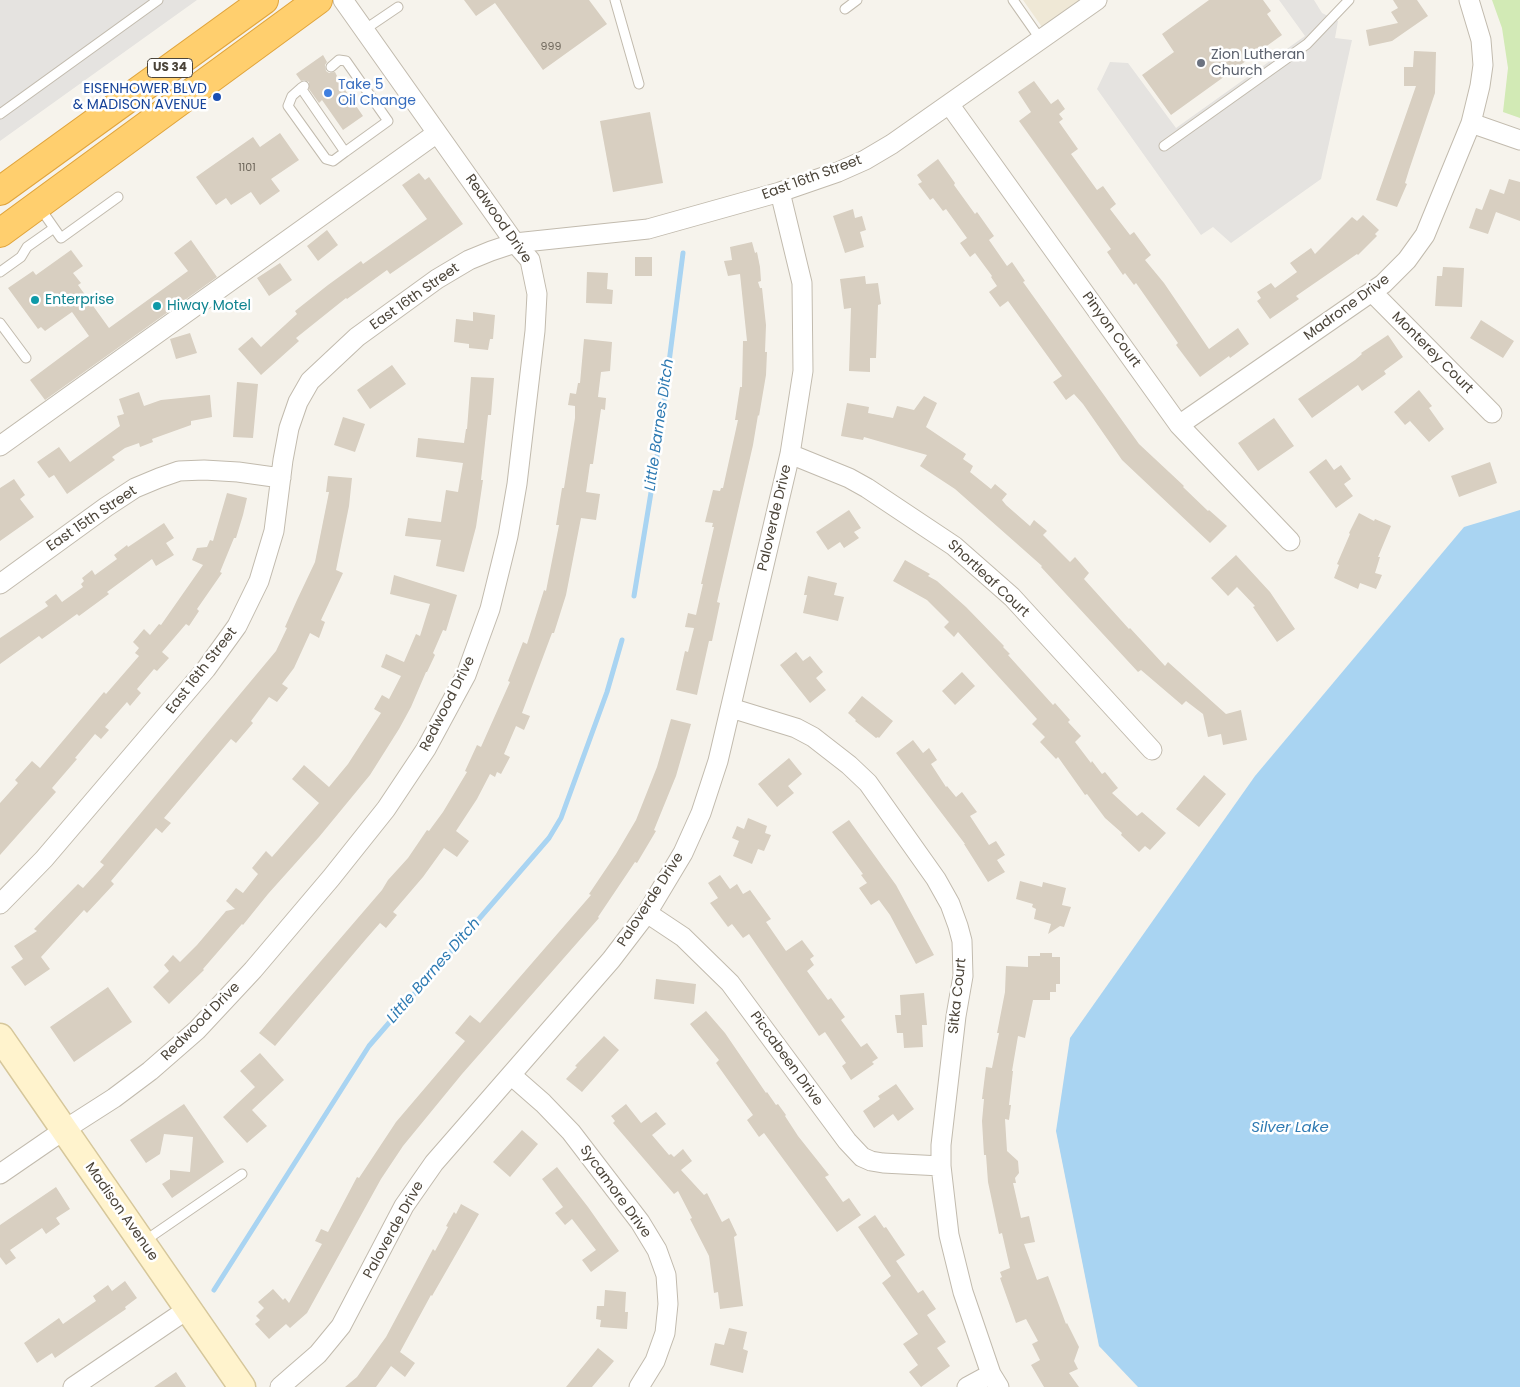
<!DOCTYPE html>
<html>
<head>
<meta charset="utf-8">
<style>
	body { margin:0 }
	canvas { display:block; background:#f6f3ec }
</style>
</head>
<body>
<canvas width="1520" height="1387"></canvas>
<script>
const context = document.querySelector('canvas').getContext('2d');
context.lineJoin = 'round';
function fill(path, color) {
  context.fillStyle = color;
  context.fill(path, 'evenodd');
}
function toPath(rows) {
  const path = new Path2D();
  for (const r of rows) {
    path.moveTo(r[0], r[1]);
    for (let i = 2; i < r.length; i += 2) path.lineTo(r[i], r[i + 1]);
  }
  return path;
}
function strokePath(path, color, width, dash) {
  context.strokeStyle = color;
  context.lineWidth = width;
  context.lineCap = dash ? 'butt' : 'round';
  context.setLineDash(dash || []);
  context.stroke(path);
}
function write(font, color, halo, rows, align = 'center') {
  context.font = font + ' Poppins,sans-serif';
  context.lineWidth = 5;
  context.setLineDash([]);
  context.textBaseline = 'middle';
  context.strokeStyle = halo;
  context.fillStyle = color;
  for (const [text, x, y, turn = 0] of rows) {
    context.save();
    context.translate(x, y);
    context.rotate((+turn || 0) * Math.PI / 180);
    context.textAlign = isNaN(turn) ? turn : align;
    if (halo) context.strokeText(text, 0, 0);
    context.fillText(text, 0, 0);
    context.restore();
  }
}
fill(toPath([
	[1023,0,1080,0,1042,27]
]), '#efe8d6');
fill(toPath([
	[1492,0,1520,0,1520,118,1503,112,1508,68,1502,28]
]), '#d2eab5');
fill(toPath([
	[0,0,197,0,0,141],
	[1279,0,1314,0,1322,13,1338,21,1335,38,1352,40,1321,179,1231,243,1213,227,1201,235,1097,89,1110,62,1128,63,1176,128,1305,36]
]), '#e5e3e0');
fill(toPath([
	[1520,510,1520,1387,1138,1387,1099,1346,1056,1131,1070,1038,1255,776,1464,527]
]), '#a9d4f2');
strokePath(toPath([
	[634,596,657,456,683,253],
	[214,1290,369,1046,549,838,561,818,607,692,622,640]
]), '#a9d4f2', 5);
fill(toPath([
	[464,0,589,0,607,24,543,70,495,3,476,16],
	[1209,0,1263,0,1271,11,1267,14,1282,35,1171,115,1142,75,1174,52,1162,34],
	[1393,0,1417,0,1428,16,1392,41,1369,46,1366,30,1398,23,1391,12,1398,8],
	[1414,51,1436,52,1435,93,1409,170,1405,183,1407,184,1397,207,1376,200,1416,86,1404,86,1404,67,1413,67],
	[323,55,327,62,325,65,326,71,329,73,335,72,337,76,336,77,363,116,343,130,322,100,319,103,309,89,309,82,304,80,301,81,296,74],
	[1034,81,1051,104,1058,99,1065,109,1059,114,1063,119,1059,122,1078,149,1071,154,1097,190,1103,186,1116,204,1110,209,1130,235,1134,232,1151,255,1145,260,1164,283,1209,349,1238,328,1249,344,1230,358,1229,356,1200,377,1176,345,1178,343,1136,283,1134,285,1125,273,1123,275,1107,252,1111,249,1019,121,1031,112,1018,92],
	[650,112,663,183,613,192,600,121],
	[280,133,299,160,271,179,280,191,260,205,251,192,231,205,226,198,216,205,196,177,253,137,260,147],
	[938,159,955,183,954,185,975,214,977,212,994,236,989,240,1007,266,1012,262,1025,281,1023,282,1139,444,1184,486,1183,487,1208,511,1209,510,1227,526,1210,543,1122,460,1083,404,1074,394,1066,400,1053,382,1062,376,1008,301,1000,307,989,292,997,286,991,277,992,276,975,253,970,257,960,243,967,238,946,209,943,211,933,198,930,200,918,184,922,182,917,175],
	[419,173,425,180,429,177,463,224,390,274,387,270,347,299,346,298,296,338,299,341,261,375,238,349,252,337,261,347,297,314,295,311,328,285,361,261,363,264,427,219,402,185],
	[1509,179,1520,182,1520,221,1496,212,1488,234,1469,228,1476,208,1482,210,1490,189,1504,194],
	[853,209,855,218,862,216,866,230,860,232,864,247,845,253,833,216],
	[1363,215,1379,230,1375,234,1377,236,1358,255,1357,254,1296,296,1299,299,1270,319,1257,301,1261,298,1257,292,1271,283,1275,288,1297,272,1290,263,1311,248,1315,254,1352,217,1357,221],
	[327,230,338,245,318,261,307,246],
	[191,240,217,277,45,400,30,380,89,336,72,312,45,331,41,327,38,329,8,288,33,271,36,275,71,250,83,266,73,273,81,283,78,285,109,328,188,271,174,253],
	[752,242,755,253,757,252,760,267,761,281,758,282,760,288,762,288,766,325,765,352,767,352,766,375,759,416,758,415,753,445,717,602,720,603,712,641,709,641,697,695,676,690,685,651,688,652,694,628,685,627,688,613,696,615,703,584,701,584,714,527,712,527,713,523,705,522,713,490,720,491,721,488,723,488,738,420,735,420,740,387,742,387,743,341,747,341,740,274,728,276,724,261,732,260,730,247],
	[635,257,652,257,652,276,635,276],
	[280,263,292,280,269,296,257,278],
	[1443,267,1464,268,1462,307,1435,306,1437,276,1442,276],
	[587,272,608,273,607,289,613,290,612,304,586,303],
	[865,276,866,284,878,283,881,304,878,305,876,358,870,358,870,372,849,371,851,308,844,309,840,279],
	[473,312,495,315,493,339,490,339,488,350,469,348,469,344,454,342,456,319,473,321],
	[1481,320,1514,341,1503,358,1470,338],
	[190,333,197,353,176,359,170,339],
	[1388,335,1403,357,1384,371,1386,374,1362,391,1358,385,1312,418,1298,399,1355,360,1362,354,1361,353],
	[584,339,612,342,610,371,601,372,598,397,606,398,605,410,601,409,593,464,590,464,586,492,600,494,596,520,581,518,566,595,554,633,552,633,522,713,530,716,524,730,516,726,504,754,510,757,501,774,497,772,495,777,490,774,477,799,456,831,469,841,457,857,444,848,423,877,393,912,397,915,386,928,380,923,366,939,275,1046,259,1033,382,890,388,880,408,858,427,830,429,831,443,812,467,772,465,771,477,745,481,747,510,682,508,681,523,642,527,644,544,590,546,591,559,525,556,525,562,488,564,488,575,418,575,406,568,405,570,393,576,394,578,383,580,383],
	[392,365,406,384,370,409,357,390],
	[471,377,494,378,491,415,488,415,481,480,483,480,476,527,464,572,436,566,441,540,405,536,408,518,441,522,446,490,458,492,463,463,416,457,418,438,464,443,466,429,467,429],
	[237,382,258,384,253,438,233,437],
	[1419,390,1432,406,1429,408,1444,429,1429,442,1410,421,1405,425,1394,412],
	[139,392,144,406,161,400,210,395,212,417,191,421,191,425,152,439,153,442,140,447,139,443,125,448,112,457,115,460,67,494,54,475,49,478,37,462,59,447,70,462,120,426,117,416,124,414,119,399],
	[924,396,937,403,926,427,966,454,963,459,973,466,970,472,991,489,995,484,1007,494,1002,500,1006,505,1030,526,1034,520,1047,531,1043,535,1070,562,1075,557,1089,573,1084,579,1129,629,1130,628,1165,666,1168,662,1226,714,1241,710,1247,740,1223,745,1221,734,1208,737,1203,714,1186,701,1182,705,1141,670,1138,672,1041,567,1042,566,955,489,920,466,927,455,864,437,863,440,841,436,847,403,869,407,868,413,893,418,897,406,914,410],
	[343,417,365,424,355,452,334,445],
	[1274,418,1294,446,1258,471,1238,443],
	[1326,459,1334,470,1341,465,1351,479,1344,484,1353,496,1336,508,1309,472],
	[1490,462,1497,483,1459,497,1451,476],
	[328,476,352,478,349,506,336,570,343,573,321,620,325,622,319,638,310,633,294,668,282,684,288,688,277,702,269,697,251,721,253,723,236,743,231,739,164,818,171,823,162,833,156,828,111,881,114,884,87,913,84,910,41,957,50,969,25,986,11,967,23,959,14,946,37,931,34,929,78,884,83,888,104,865,100,862,276,651,287,628,285,627,297,600,315,562,329,492,326,492],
	[14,479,25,495,20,499,34,517,0,541,0,488],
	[227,493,247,498,243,515,236,538,234,538,220,572,222,573,197,609,199,611,189,626,186,624,162,652,169,658,157,671,154,669,137,689,141,693,130,706,127,702,105,727,109,730,101,739,95,734,75,758,77,759,52,788,56,792,0,855,0,803,18,783,15,780,32,761,40,768,104,692,106,694,139,656,135,653,139,648,133,642,144,629,150,635,159,624,161,625,203,565,192,560,197,548,207,547,210,540,213,541],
	[849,510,861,528,854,532,859,538,844,548,840,542,828,550,816,532],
	[1359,513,1374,521,1375,519,1391,526,1378,557,1380,557,1375,573,1382,575,1376,589,1360,583,1358,589,1334,578,1339,565,1337,564,1350,534,1349,533],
	[164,523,174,538,166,543,174,555,156,566,152,559,107,592,109,594,79,616,77,614,42,639,39,636,0,664,0,638,48,606,45,602,56,594,62,602,83,587,81,584,84,581,82,578,92,570,95,575,117,559,114,555,127,545,128,547],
	[1236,555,1270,592,1295,629,1277,642,1253,607,1255,606,1237,587,1228,596,1211,578],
	[905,560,930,574,928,576,937,581,966,607,1004,646,1003,647,1010,654,1008,655,1053,705,1055,703,1070,720,1068,722,1081,736,1075,742,1091,763,1092,761,1102,774,1105,772,1118,788,1112,793,1137,816,1142,812,1166,833,1150,850,1145,846,1139,852,1121,835,1122,833,1105,818,1087,794,1085,795,1058,757,1056,759,1040,742,1045,737,1032,724,1037,719,958,632,954,637,944,627,949,622,927,600,893,581],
	[394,575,457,595,446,631,443,630,433,653,435,655,427,672,426,672,411,707,399,729,370,775,319,837,268,894,243,925,242,924,203,969,204,970,169,1004,153,987,169,971,164,965,173,955,180,962,197,945,226,911,235,909,226,901,236,888,243,893,258,874,252,868,266,851,272,857,319,803,292,779,304,765,329,787,348,764,381,713,374,709,382,695,389,699,401,676,381,667,386,654,404,662,416,634,420,636,430,604,390,594],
	[808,576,837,583,834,595,844,597,838,621,803,613,807,595,804,595],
	[796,652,803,661,810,656,823,672,816,678,826,690,810,703,780,665],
	[962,672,975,686,955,705,942,691],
	[862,696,893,721,879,738,878,737,876,738,855,721,856,720,848,713],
	[671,719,691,724,676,776,654,830,656,831,637,863,635,862,598,917,599,918,462,1074,403,1146,381,1179,307,1313,290,1328,286,1324,269,1339,255,1324,260,1320,256,1316,264,1308,258,1302,273,1289,283,1300,285,1298,289,1303,322,1244,315,1241,321,1229,328,1232,357,1177,359,1178,396,1122,465,1041,455,1033,470,1015,480,1023,591,895,589,894,616,854,636,820,657,767],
	[913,740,923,753,929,748,937,760,931,764,946,787,947,786,956,797,962,792,977,812,970,816,989,845,996,841,1005,855,997,860,1005,872,988,882,964,844,965,844,896,753],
	[789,758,802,774,788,786,794,793,777,807,758,784],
	[1204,775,1226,794,1199,827,1176,809],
	[748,818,767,826,765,833,771,835,764,851,758,849,752,864,733,856,739,841,732,838,737,826,744,829],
	[849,820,896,885,934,955,916,964,890,915,879,900,871,905,859,888,867,883,861,875,863,874,832,832],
	[720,875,730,889,737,884,743,894,750,890,771,919,766,922,786,951,802,940,814,956,810,959,814,965,807,971,828,1000,831,998,845,1017,841,1020,861,1047,867,1043,878,1058,872,1062,874,1064,851,1080,842,1066,846,1063,825,1032,819,1036,749,934,743,938,732,924,728,927,710,903,718,898,708,883],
	[1020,881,1042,887,1043,882,1066,888,1062,905,1071,907,1064,927,1060,926,1048,934,1051,924,1034,919,1036,909,1032,907,1033,904,1016,899],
	[1040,953,1052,953,1052,957,1060,957,1060,984,1056,984,1056,992,1050,992,1050,1000,1033,1000,1025,1038,1018,1036,1012,1071,1013,1071,1009,1105,1011,1105,1009,1120,1005,1119,1007,1151,1018,1161,1019,1173,1015,1178,1016,1183,1013,1183,1021,1218,1029,1216,1035,1242,1024,1244,1037,1280,1048,1276,1066,1324,1067,1323,1079,1347,1074,1361,1078,1369,1069,1373,1079,1387,1044,1387,1031,1365,1040,1360,1032,1344,1038,1341,1026,1319,1016,1323,1000,1278,1002,1277,1000,1272,1010,1268,1002,1233,999,1234,988,1182,986,1155,984,1155,982,1121,984,1099,982,1099,986,1067,992,1068,999,1033,997,1033,1005,992,1006,966,1028,967,1028,956,1040,956],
	[656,979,696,984,694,1004,654,999],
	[108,987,132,1022,74,1062,50,1027],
	[924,993,927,1025,922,1025,923,1047,904,1048,903,1033,897,1033,895,1015,901,1015,900,995],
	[706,1011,725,1033,766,1093,767,1092,776,1105,778,1104,786,1115,785,1116,798,1136,829,1175,825,1177,843,1202,849,1198,861,1215,837,1232,764,1133,759,1137,747,1120,753,1115,716,1063,719,1060,690,1024],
	[604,1036,619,1050,582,1092,566,1079,577,1067,575,1066],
	[260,1053,284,1080,252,1110,267,1126,247,1143,223,1117,255,1087,240,1071],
	[896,1084,914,1109,898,1121,893,1114,874,1128,863,1111,880,1099,878,1096],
	[184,1104,224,1162,172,1198,162,1184,170,1179,170,1170,190,1172,193,1137,164,1134,160,1154,146,1163,130,1140],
	[626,1104,641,1123,656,1112,666,1124,652,1135,669,1155,671,1154,674,1157,683,1149,692,1161,681,1170,704,1195,707,1193,722,1222,729,1218,737,1235,734,1237,743,1306,720,1309,718,1292,714,1293,709,1256,690,1219,692,1218,678,1191,674,1194,613,1123,615,1121,611,1116],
	[522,1130,538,1144,510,1177,493,1162],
	[557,1167,588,1207,619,1251,591,1272,582,1260,596,1250,572,1219,565,1225,555,1213,563,1207,542,1179],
	[56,1187,70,1209,56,1218,60,1224,46,1234,42,1228,10,1250,16,1258,6,1265,0,1257,0,1225],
	[461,1204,479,1214,432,1296,431,1295,400,1352,415,1363,405,1377,391,1366,376,1387,345,1387,357,1377,386,1337,433,1249,435,1251,448,1227,446,1226,454,1212,456,1214],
	[875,1215,884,1228,886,1227,905,1255,896,1261,918,1293,923,1290,936,1309,927,1315,946,1342,937,1348,950,1366,921,1387,909,1372,918,1365,903,1344,918,1334,882,1283,891,1276,858,1227],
	[125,1281,137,1298,125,1307,126,1309,55,1358,52,1353,37,1363,24,1343,59,1318,63,1324,96,1301,93,1296,108,1285,112,1291],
	[605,1290,626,1292,625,1312,628,1312,627,1329,600,1327,601,1320,596,1319,597,1306,604,1306],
	[729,1328,747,1332,743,1349,748,1351,743,1373,710,1365,715,1343,724,1345],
	[598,1348,614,1361,592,1387,566,1387],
	[176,1372,186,1387,154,1387]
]), '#d8cfc1');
const lane = toPath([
	[615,0,639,84],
	[1013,0,1041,40],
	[845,9,857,0],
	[364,30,398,7],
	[304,86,301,88,345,152,388,121,346,61,339,60,331,67],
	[301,88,292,96,288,106,326,159,333,161,345,152],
	[0,114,158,0],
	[1164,146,1307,44,1349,0],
	[40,208,61,238,118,197],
	[0,272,21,257,27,247,54,228],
	[0,323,26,358],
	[143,1242,242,1174]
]);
const street = toPath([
	[949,104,1179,425,1290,541],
	[1471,123,1520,140],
	[1372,292,1492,413],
	[1179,425,1383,284,1407,260,1425,235,1471,123,1480,86,1483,65,1481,40,1469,0],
	[0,446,437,133],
	[790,454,849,478,867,488,954,546,1012,597,1152,750],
	[0,584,106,507,135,488,159,478,179,471,204,470,238,472,281,478],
	[731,708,796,728,813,737,849,765,868,783,936,879,950,904,958,926,962,941,963,976,956,1016,941,1145,941,1166,949,1235,963,1292,991,1374,999,1387],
	[0,904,44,859,206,669,237,626,259,581,274,531,283,460,289,428,298,402,310,381,357,337,437,279,469,260,491,251,515,243,648,229,780,192,838,172,865,160,892,144,1097,0],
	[647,913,683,937,730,983,847,1141,862,1157,871,1161,883,1163,941,1166],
	[511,1075,543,1103,571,1132,640,1222,657,1250,666,1275,668,1304,665,1333,655,1361,639,1387],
	[0,1174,64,1130,114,1098,150,1071,197,1030,253,970,331,878,386,809,426,749,466,675,490,609,508,536,517,484,535,331,537,294,530,260,515,243,343,0],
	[73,1387,188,1309],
	[280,1387,318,1354,341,1326,404,1206,434,1163,611,960,647,913,683,853,701,813,718,761,790,454,803,371,802,283,780,192],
	[967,1387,991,1374]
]);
const secondary = toPath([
	[0,1037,242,1387]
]);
const highway = toPath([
	[0,191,264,0],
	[0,233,318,0]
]);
strokePath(lane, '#c2bbae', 11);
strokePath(street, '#c2bbae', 21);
strokePath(secondary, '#d6c79b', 29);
strokePath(highway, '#e0a43c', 30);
strokePath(lane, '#fff', 9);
strokePath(street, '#fff', 19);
strokePath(secondary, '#fff3cd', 26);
strokePath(highway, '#ffcf6e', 28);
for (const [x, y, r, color] of [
	[1201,63,5,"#6b7280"],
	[328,93,5,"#3f7fe0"],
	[217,97,5,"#1a4fb4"],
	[35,300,5,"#0f9aa8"],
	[157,306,5,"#0f9aa8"]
]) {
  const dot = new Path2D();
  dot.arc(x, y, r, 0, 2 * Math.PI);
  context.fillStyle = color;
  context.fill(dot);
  strokePath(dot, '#fff', 2);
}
write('11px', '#6e675b', null, [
	["999",551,47],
	["1101",247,168]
]);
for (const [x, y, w] of [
	[170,68,45]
]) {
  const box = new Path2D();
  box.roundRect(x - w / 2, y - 9.5, w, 19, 4);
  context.fillStyle = '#fff';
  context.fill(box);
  strokePath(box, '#4b4439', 1);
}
write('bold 12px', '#4b4439', null, [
	["US 34",170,68]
]);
write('14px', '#5b616d', '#fff', [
	["Zion Lutheran",1211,55],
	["Church",1211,71]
], 'left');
write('14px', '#366cbe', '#fff', [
	["Take 5",338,85],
	["Oil Change",338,101]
], 'left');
write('14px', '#164399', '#fff', [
	["EISENHOWER BLVD",207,89],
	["& MADISON AVENUE",207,105]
], 'right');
write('14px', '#4b4439', '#fff', [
	["East 16th Street",812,178,-20],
	["Redwood Drive",498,219,55],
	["East 16th Street",415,297,-35],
	["Madrone Drive",1347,308,-36],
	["Pinyon Court",1111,330,54],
	["Monterey Court",1432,353,45],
	["Paloverde Drive",775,518,-77],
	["East 15th Street",92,519,-34],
	["Shortleaf Court",988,579,43],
	["East 16th Street",202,671,-52],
	["Redwood Drive",448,704,-63],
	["Paloverde Drive",651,900,-57],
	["Sitka Court",958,996,-84],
	["Redwood Drive",201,1022,-45],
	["Piccabeen Drive",786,1059,54],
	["Sycamore Drive",615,1192,54],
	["Madison Avenue",121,1212,55],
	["Paloverde Drive",394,1230,-61]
]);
write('14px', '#0d838f', '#fff', [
	["Enterprise",45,300],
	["Hiway Motel",167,306]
], 'left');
write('italic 15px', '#2e7ab2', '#fff', [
	["Little Barnes Ditch",660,425,-82],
	["Little Barnes Ditch",434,971,-49],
	["Silver Lake",1290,1128]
]);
</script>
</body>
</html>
